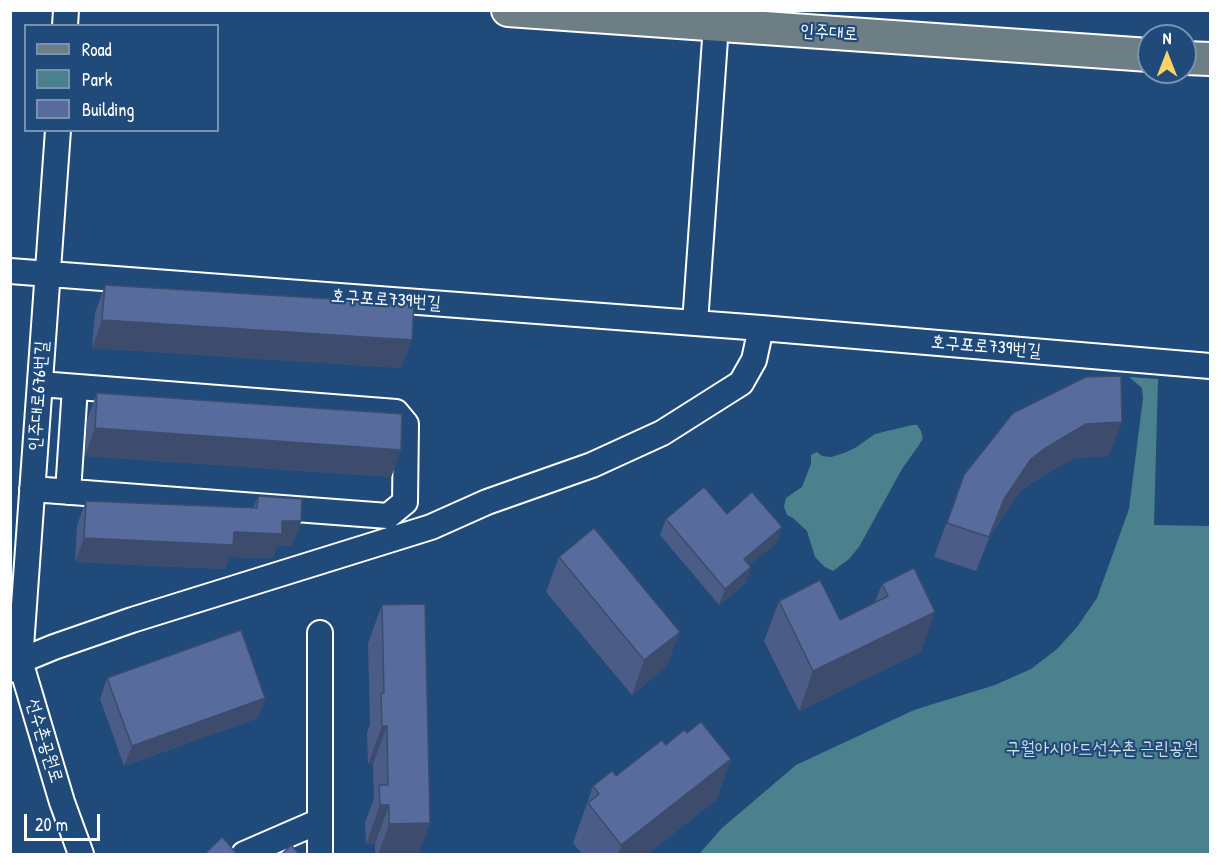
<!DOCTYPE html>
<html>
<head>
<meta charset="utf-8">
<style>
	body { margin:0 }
	#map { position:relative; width:1221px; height:865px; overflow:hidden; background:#1f4a7a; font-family:"Patrick Hand",sans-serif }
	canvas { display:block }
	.frame { position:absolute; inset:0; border:12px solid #fff; pointer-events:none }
	.legend { position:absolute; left:24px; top:24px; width:195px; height:108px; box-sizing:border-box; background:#1f4a7a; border:2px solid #7992af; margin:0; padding:8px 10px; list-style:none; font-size:18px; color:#fff }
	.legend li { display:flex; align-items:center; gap:12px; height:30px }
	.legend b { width:30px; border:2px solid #7992af }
	.north { position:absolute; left:1137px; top:24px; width:60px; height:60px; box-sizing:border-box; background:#1f4a7a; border:2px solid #7992af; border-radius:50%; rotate:0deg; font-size:16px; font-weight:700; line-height:24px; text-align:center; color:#fff }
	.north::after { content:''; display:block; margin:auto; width:21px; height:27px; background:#ffd166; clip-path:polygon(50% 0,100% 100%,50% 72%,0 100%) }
	.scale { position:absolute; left:24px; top:814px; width:76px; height:27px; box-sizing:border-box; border:3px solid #fff; border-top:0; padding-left:8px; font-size:18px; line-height:21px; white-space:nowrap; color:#fff; -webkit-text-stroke:4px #1f4a7a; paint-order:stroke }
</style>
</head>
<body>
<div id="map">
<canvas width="1221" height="865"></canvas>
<div class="frame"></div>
<ul class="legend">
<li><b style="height:8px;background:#6d7e84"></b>Road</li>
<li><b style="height:16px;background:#4b808d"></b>Park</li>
<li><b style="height:16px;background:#576c9c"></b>Building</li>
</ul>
<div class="north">N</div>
<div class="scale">20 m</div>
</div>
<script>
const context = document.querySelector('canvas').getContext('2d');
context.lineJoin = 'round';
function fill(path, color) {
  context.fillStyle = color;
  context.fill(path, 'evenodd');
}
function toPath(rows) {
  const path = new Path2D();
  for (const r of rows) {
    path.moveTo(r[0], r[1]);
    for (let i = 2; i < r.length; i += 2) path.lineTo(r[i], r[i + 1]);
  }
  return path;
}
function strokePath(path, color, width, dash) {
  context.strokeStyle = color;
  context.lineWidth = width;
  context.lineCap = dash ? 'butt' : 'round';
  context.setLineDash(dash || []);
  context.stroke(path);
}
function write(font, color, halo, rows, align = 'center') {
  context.font = font + ' "Patrick Hand","Poor Story",sans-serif';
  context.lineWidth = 4.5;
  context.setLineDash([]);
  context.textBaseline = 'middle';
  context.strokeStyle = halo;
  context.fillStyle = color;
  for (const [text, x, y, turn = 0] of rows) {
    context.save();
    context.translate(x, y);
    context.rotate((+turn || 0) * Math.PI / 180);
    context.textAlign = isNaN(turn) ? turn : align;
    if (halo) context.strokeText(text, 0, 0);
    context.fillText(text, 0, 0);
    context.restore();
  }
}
fill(toPath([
	[1129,377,1158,379,1154,525,1210,526,1210,854,699,854,722,828,796,765,914,710,995,685,1031,669,1057,649,1077,627,1097,598,1129,509,1143,398,1142,388],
	[912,425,917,425,921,431,923,438,919,445,902,469,859,547,849,559,833,571,825,567,815,557,807,531,793,518,787,515,784,507,786,498,802,487,811,464,811,455,817,452,822,456,831,457,844,453,855,448,875,434]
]), '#4b808d');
const minor = toPath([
	[65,26,66,10],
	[58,130,20,661,62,802,81,854],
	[10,271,761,328,1210,366],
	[695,323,716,25],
	[32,489,388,516,405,502,406,424,396,412,40,384],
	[68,492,75,387],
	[10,670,20,661,54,647,132,620,431,527,487,502,592,465,662,433,741,383,754,360,761,328],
	[244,854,320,821],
	[320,854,320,633]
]);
const major = toPath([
	[508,10,1149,55],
	[1185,58,1210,59]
]);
strokePath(minor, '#fff', 28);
strokePath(major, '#fff', 36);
strokePath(minor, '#1f4a7a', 24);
strokePath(major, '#6d7e84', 32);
fill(toPath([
	[105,285,412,340,401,368,92,348,95,313],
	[1086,377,1109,456,1074,458,1031,483,1019,493,991,534,976,571,934,557,964,475],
	[97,393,401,450,391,477,85,456,87,420],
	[258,496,301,521,292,546,277,545,273,558,229,557,225,569,75,562,77,525,86,501,253,508],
	[727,514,782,527,776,543,750,565,746,583,719,605,660,535,666,519],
	[559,557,667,666,632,695,546,592],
	[882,584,921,652,799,711,764,641,779,601,840,620,875,602],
	[382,605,430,823,418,855,375,855,375,844,366,844,365,823,374,798,373,764,368,764,367,732,370,725,368,643],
	[107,678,265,698,258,718,124,766,100,699],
	[687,733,731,759,716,800,646,855,583,855,573,843,593,786,616,776,666,745]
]), '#4b5d86');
fill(toPath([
	[102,320,412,340,401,368,92,348],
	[1122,422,1109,456,1074,458,1031,483,1019,493,991,534,976,571,1004,499,1031,459,1044,449,1086,424],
	[95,428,401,450,391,477,85,456],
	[282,521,301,521,292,546,277,545,273,558,229,557,225,569,75,562,84,538,234,532],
	[782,527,776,543,738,575,744,559],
	[751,567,746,583,719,605,725,589],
	[935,612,921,652,799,711,813,671],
	[680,632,667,666,632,695,644,660],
	[265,698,258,718,124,766,132,746],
	[382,726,387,726,373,764,368,764],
	[731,759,716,800,646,855,618,855,621,845],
	[380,805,389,805,375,844,366,844],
	[430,823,418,855,378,855,389,824]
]), '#3d4c6d');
const building = toPath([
	[105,285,414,304,412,340,102,320,105,285],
	[1121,376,1122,422,1086,424,1044,449,1031,459,1004,499,989,537,947,523,964,475,1013,413,1086,377,1121,376],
	[97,393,402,414,401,450,95,428,97,393],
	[704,487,727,514,752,492,782,527,744,559,751,567,725,589,666,519,704,487],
	[258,496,302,499,301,521,282,521,282,534,234,532,233,545,84,538,86,501,257,508,258,496],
	[594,528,680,632,644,660,559,557,594,528],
	[914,568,935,612,813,671,779,601,820,580,840,620,888,596,882,584,914,568],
	[425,604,430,823,389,824,389,805,380,805,379,785,388,785,387,726,382,726,381,694,384,693,382,605,425,604],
	[241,630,265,698,132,746,107,678,241,630],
	[701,722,731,759,621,845,588,803,599,794,593,786,612,771,616,776,662,740,666,745,684,730,687,733,701,722],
	[222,837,238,855,204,855,222,837],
	[291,845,300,855,281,855,291,845]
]);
fill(building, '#576c9c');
strokePath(building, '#3d4c6d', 1.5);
write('18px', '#fff', '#1f4a7a', [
	["인주대로",829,33,4],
	["호구포로739번길",386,300,4],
	["호구포로739번길",986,347,5],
	["인주대로676번길",39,396,-86],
	["선수촌공원로",44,741,73]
]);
write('18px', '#d2dfe2', '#1f4a7a', [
	["구월아시아드선수촌 근린공원",1102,749]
]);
</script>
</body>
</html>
